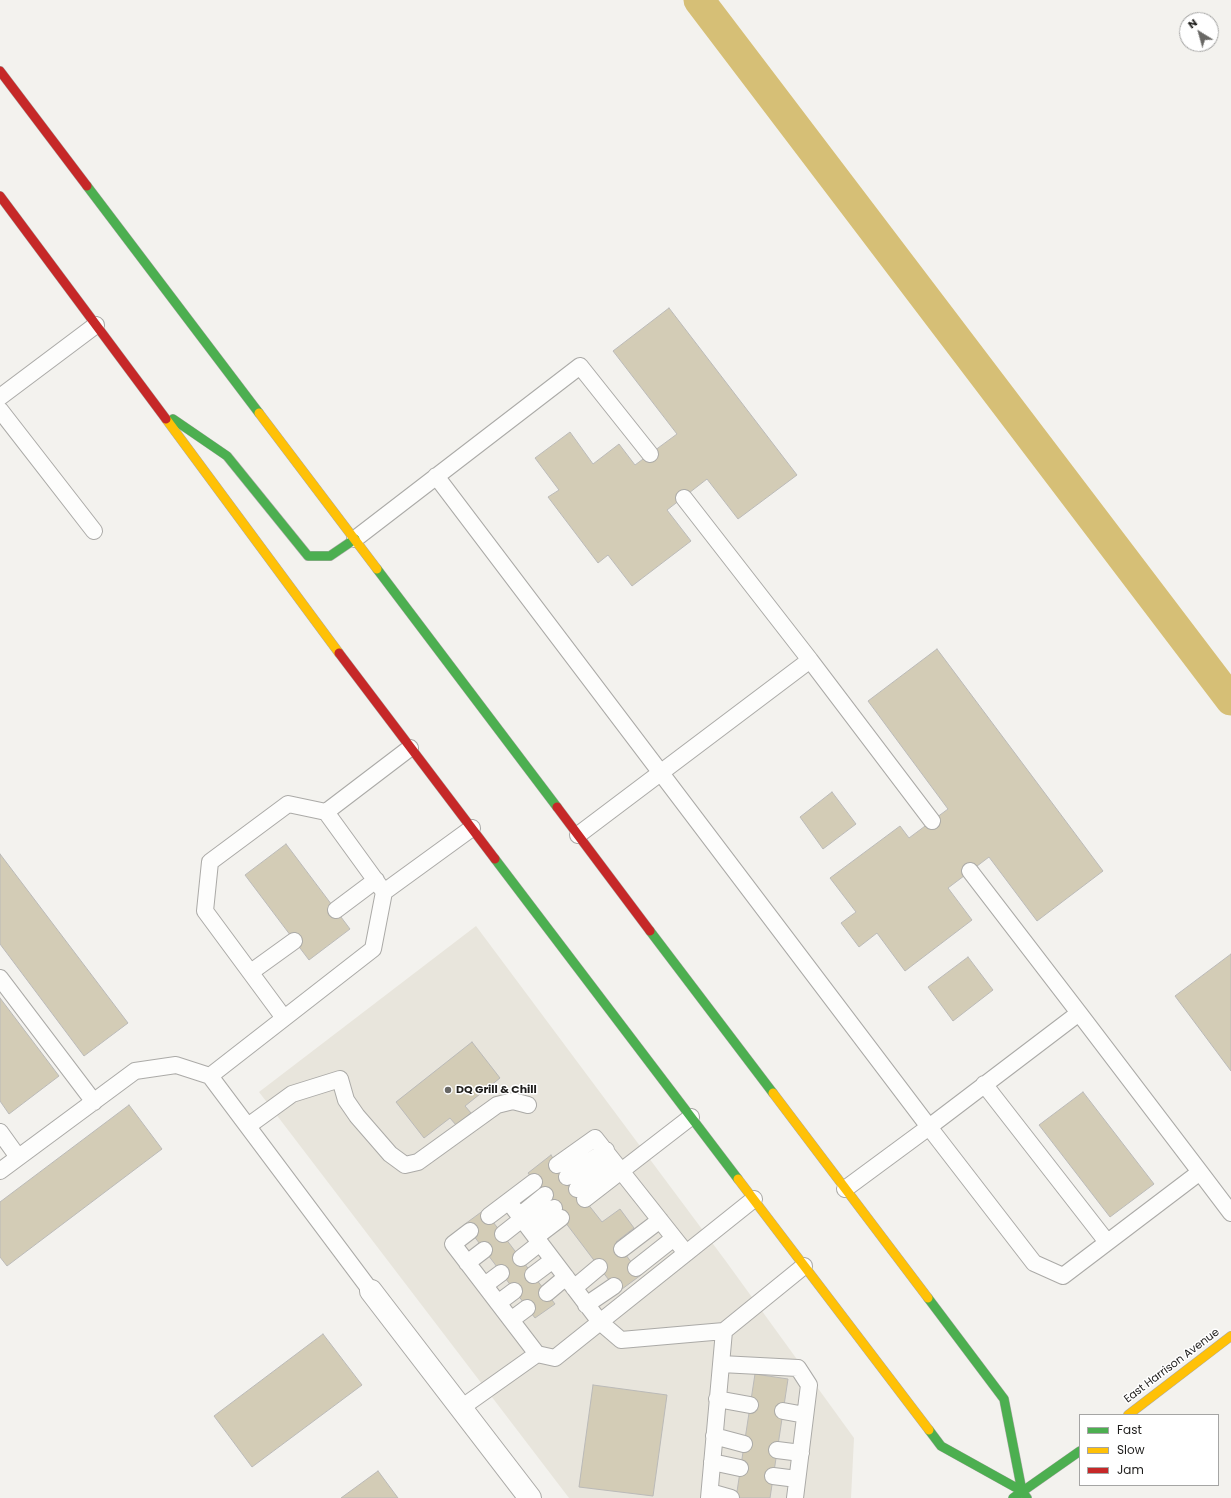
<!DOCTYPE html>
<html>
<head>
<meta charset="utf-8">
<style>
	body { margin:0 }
	#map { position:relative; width:1231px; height:1498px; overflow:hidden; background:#f3f2ee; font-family:Poppins,sans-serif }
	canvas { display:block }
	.legend { position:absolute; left:1079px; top:1414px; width:140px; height:72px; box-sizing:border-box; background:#fff; border:1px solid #a5a5a4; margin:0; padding:5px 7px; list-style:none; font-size:12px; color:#1e1d1b }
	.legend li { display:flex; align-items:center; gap:8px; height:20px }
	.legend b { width:20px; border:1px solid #a5a5a4 }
	.north { position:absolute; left:1179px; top:12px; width:40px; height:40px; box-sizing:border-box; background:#fff; border:1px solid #a5a5a4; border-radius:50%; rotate:323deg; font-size:11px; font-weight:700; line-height:16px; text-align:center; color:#1e1d1b }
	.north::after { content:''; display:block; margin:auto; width:14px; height:18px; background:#696865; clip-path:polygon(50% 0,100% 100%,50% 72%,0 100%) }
</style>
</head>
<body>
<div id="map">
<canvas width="1231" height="1498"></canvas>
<ul class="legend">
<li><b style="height:5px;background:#4caf50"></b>Fast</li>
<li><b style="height:5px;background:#ffc107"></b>Slow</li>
<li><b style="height:5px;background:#c62828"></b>Jam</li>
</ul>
<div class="north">N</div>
</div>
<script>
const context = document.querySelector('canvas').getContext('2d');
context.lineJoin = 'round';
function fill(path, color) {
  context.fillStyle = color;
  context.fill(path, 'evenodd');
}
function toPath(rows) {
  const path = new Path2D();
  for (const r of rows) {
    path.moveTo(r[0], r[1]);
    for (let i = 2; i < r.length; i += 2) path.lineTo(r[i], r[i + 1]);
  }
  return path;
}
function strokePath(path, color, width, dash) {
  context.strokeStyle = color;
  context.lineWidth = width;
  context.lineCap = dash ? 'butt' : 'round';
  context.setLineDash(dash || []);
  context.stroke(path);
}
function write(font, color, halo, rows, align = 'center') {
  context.font = font + ' Poppins,sans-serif';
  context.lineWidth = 3;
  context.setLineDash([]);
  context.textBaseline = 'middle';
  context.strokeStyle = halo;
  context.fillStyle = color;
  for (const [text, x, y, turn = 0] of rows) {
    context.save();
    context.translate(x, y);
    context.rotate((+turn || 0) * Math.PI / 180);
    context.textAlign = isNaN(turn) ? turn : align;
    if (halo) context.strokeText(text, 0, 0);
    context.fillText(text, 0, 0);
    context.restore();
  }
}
fill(toPath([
	[476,926,725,1260,854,1438,851,1498,569,1498,259,1092]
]), '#e8e5dc');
strokePath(toPath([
	[699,0,1231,700]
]), '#d6bf76', 31);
const building = toPath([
	[669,308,797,475,738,519,707,479,667,510,691,541,632,586,608,555,598,563,548,497,559,490,535,458,570,432,593,464,619,444,635,465,677,434,613,351,669,308],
	[937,649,1103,871,1037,921,989,857,948,888,972,920,905,971,877,933,859,947,841,923,856,912,830,878,900,826,909,838,948,809,868,701,937,649],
	[832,792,856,824,823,849,800,817,832,792],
	[286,844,350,929,309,960,245,875,286,844],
	[0,854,128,1023,84,1056,0,944,0,854],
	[1231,954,1231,1071,1175,996,1231,954],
	[968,957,993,990,953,1021,928,987,968,957],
	[0,998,59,1076,9,1114,0,1101,0,998],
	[472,1042,500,1078,465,1106,471,1113,456,1125,450,1118,424,1138,396,1102,472,1042],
	[1083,1092,1154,1184,1110,1217,1039,1125,1083,1092],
	[129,1105,162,1149,7,1266,0,1257,0,1202,129,1105],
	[551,1155,557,1165,602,1222,620,1209,634,1228,616,1242,641,1275,618,1292,528,1173,551,1155],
	[484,1210,555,1304,535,1318,465,1224,484,1210],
	[323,1334,362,1385,252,1467,214,1416,323,1334],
	[755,1374,788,1379,770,1498,736,1498,755,1374],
	[593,1385,667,1395,653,1496,579,1487,593,1385],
	[378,1471,398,1498,341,1498,378,1471]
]);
fill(building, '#d3ccb6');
strokePath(building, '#bbbab8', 1);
const lane = toPath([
	[0,397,96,325],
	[0,410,94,531],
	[436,476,929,1127,845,1189],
	[355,539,580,366,650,454],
	[810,660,932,821],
	[410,748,326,812,384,892,472,828],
	[578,835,810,660,684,498],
	[970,871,1079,1013,929,1127,1034,1263,1063,1276,1200,1172,1231,1213],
	[336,910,376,880],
	[251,972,294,941],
	[0,978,94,1102],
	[1079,1013,1200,1172],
	[284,1018,205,911,210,862,288,804,326,812],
	[210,1076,373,949,384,892],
	[984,1084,1107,1242],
	[248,1126,292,1094,340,1079,346,1100,357,1116,390,1154,405,1165,418,1162,497,1105,513,1101,528,1105],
	[0,1132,18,1157],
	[557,1165,595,1138,686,1253],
	[0,1171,135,1071,176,1065,210,1076,371,1291],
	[567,1177,606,1150],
	[577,1189,613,1161],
	[585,1199,691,1117],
	[509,1202,600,1322,621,1340,724,1331,804,1266],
	[489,1216,534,1182],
	[519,1216,545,1195],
	[528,1227,554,1208],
	[470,1231,453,1244,537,1354],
	[503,1234,522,1219],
	[536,1237,561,1218],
	[622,1249,660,1220],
	[521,1258,540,1243],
	[467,1263,484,1250],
	[636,1268,674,1238],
	[533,1275,553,1260],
	[485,1285,501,1273],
	[574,1288,599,1267],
	[547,1293,566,1277],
	[498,1303,514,1291],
	[586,1305,614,1286],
	[511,1320,527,1308],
	[721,1364,798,1368,809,1385,795,1498],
	[717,1399,750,1405],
	[461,1408,537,1354,555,1358,754,1199],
	[783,1411,805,1415],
	[714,1436,744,1444],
	[777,1450,801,1453],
	[712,1462,740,1468],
	[773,1476,797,1479],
	[710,1492,731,1498],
	[709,1498,724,1331]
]);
const street = toPath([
	[371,1291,530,1498]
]);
const fast = toPath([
	[87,186,259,413],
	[173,419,227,456,308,556,330,556,355,539],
	[377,569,557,807],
	[495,859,738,1179],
	[650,931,773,1093],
	[928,1298,1004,1399,1022,1491],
	[929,1430,941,1446,1022,1491,1027,1498],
	[1013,1498,1080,1451]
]);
const slow = toPath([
	[259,413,377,569],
	[166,419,339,653],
	[773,1093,928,1298],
	[738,1179,929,1430],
	[1128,1415,1231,1336]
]);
const jam = toPath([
	[0,71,87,186],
	[0,196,166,419],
	[339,653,495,859],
	[557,807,650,931]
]);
strokePath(lane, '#abaaa7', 18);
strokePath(street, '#abaaa7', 24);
strokePath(fast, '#abaaa7', 10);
strokePath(slow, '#abaaa7', 10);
strokePath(jam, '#abaaa7', 10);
strokePath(lane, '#fdfdfc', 16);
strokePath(street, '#fdfdfc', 22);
strokePath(fast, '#4caf50', 9);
strokePath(slow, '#ffc107', 9);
strokePath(jam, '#c62828', 9);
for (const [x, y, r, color] of [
	[448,1090,4,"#696865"]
]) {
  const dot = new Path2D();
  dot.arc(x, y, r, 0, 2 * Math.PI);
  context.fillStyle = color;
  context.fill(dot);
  strokePath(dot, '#fff', 1.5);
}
write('bold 11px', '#1e1d1b', '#fff', [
	["DQ Grill & Chill",456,1090]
], 'left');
write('11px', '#1e1d1b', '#fff', [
	["East Harrison Avenue",1172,1366,-37]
]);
</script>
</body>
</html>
